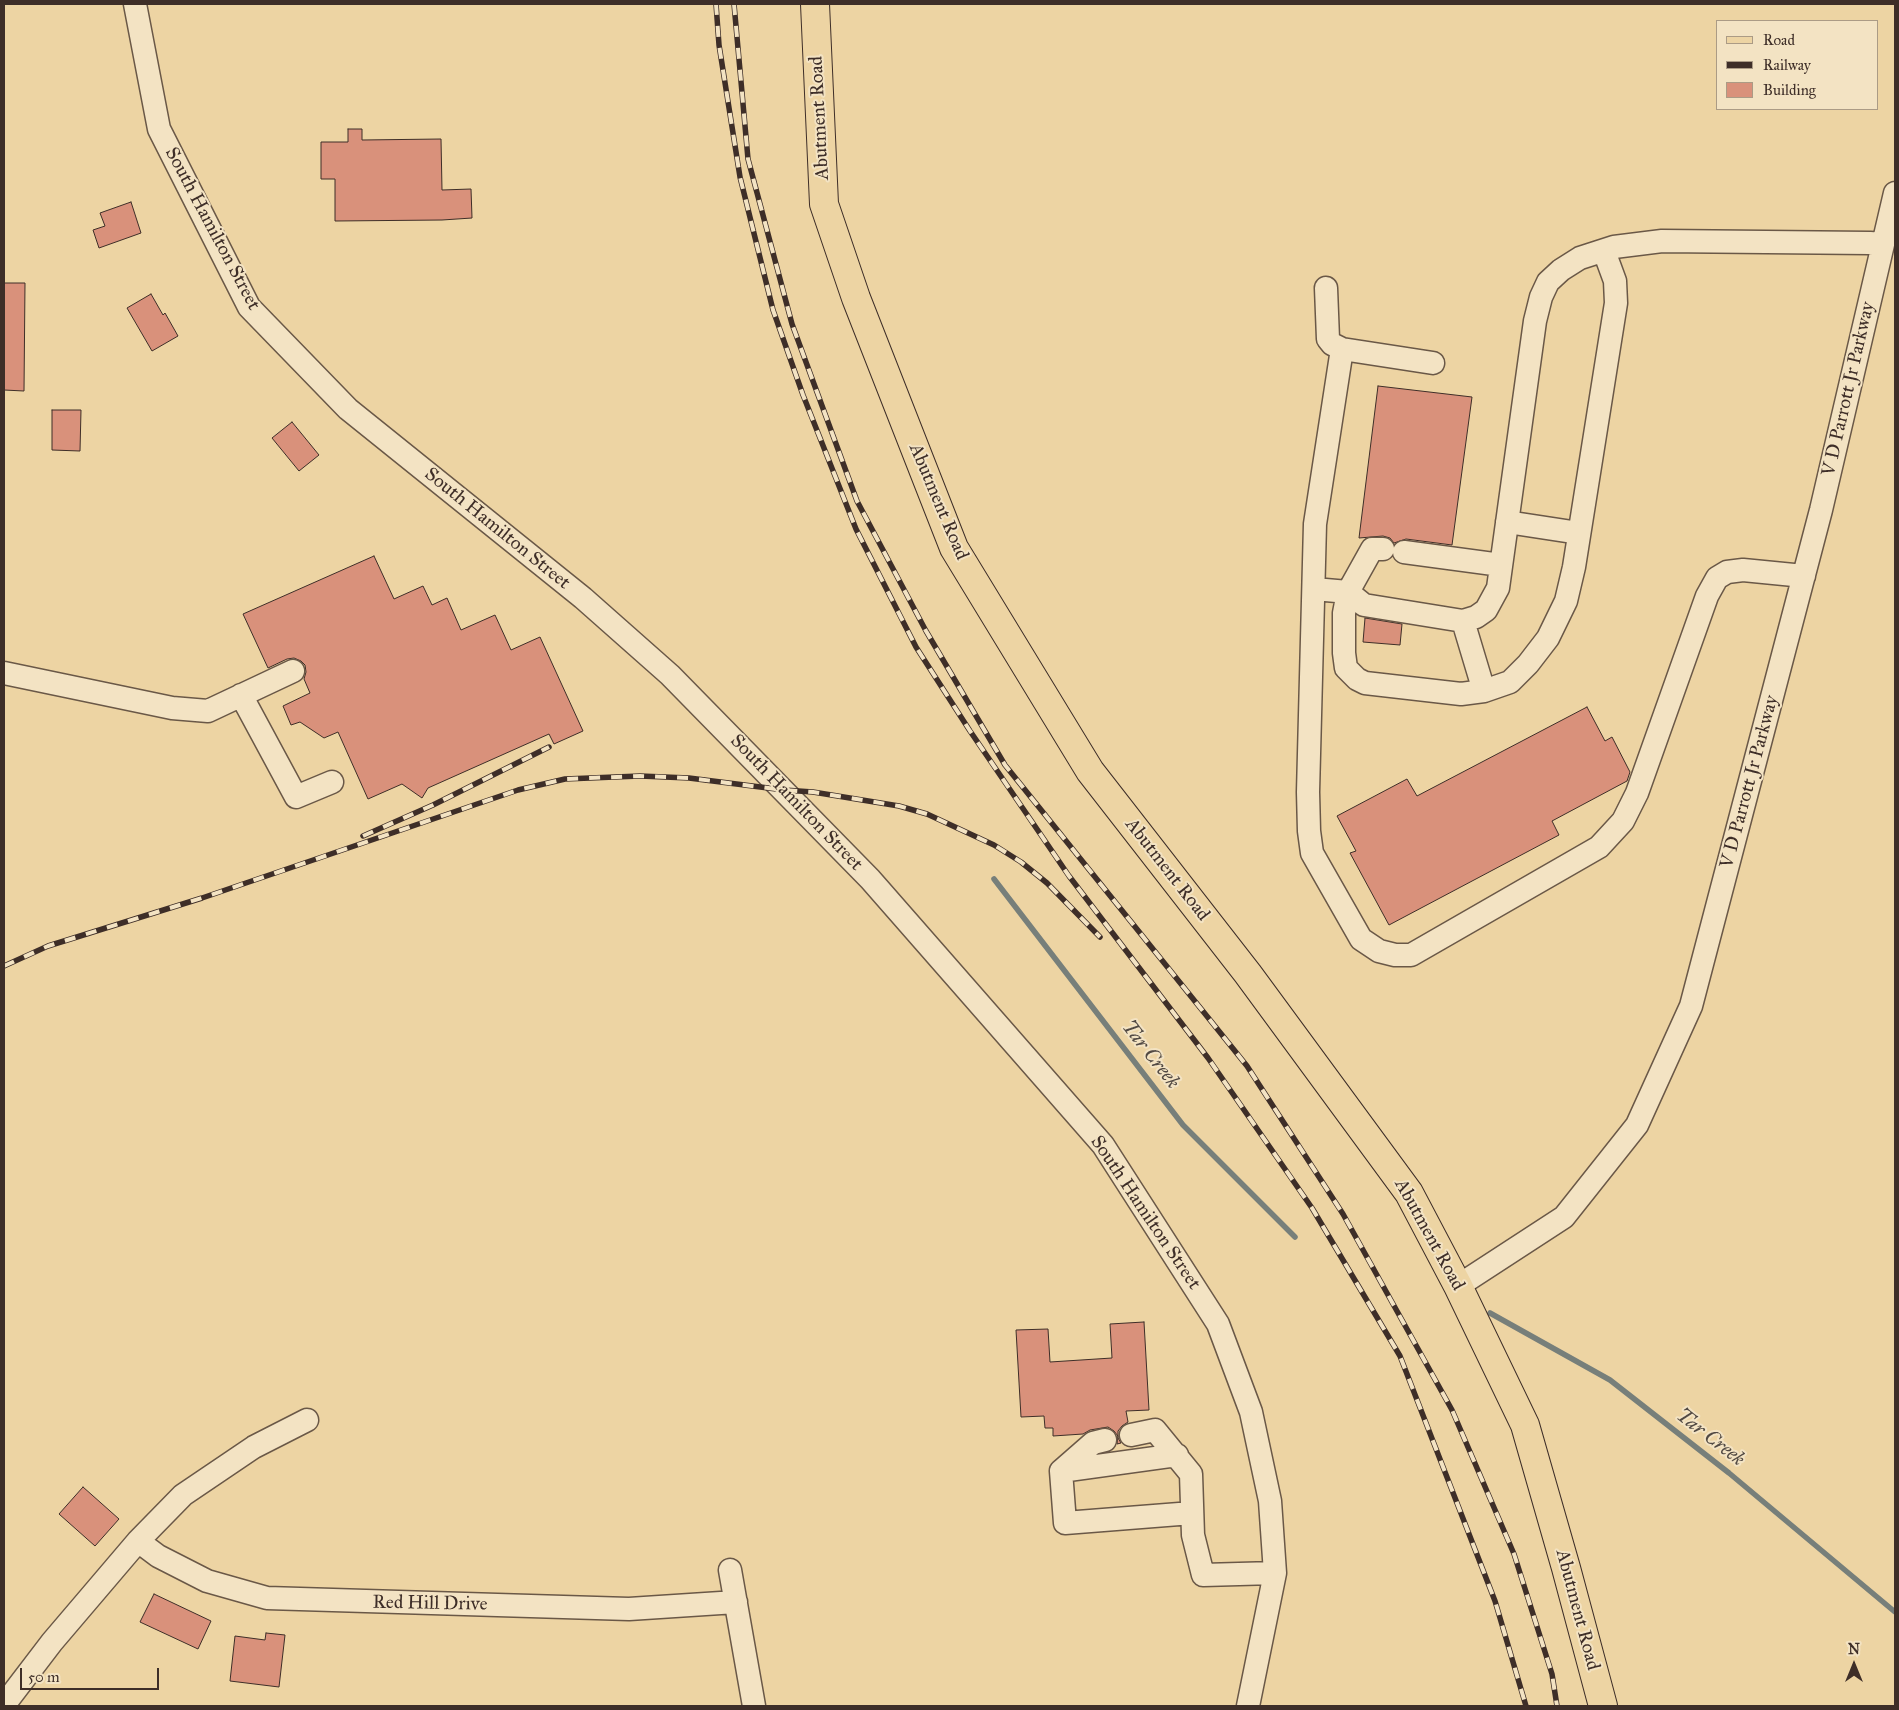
<!DOCTYPE html>
<html>
<head>
<meta charset="utf-8">
<style>
	body { margin:0 }
	#map { position:relative; width:1899px; height:1710px; overflow:hidden; background:#edd4a3; font-family:"IM FELL Great Primer",serif }
	canvas { display:block }
	.frame { position:absolute; inset:0; border:5px solid #3e2e28; pointer-events:none }
	.legend { position:absolute; left:1716px; top:20px; width:162px; height:90px; box-sizing:border-box; background:#f3e3c3; border:1px solid #ab9b85; margin:0; padding:6px 9px; list-style:none; font-size:15px; color:#3e2e28 }
	.legend li { display:flex; align-items:center; gap:10px; height:25px }
	.legend b { width:25px; border:1px solid #ab9b85 }
	.north { position:absolute; left:1829px; top:1640px; width:50px; height:50px; -webkit-text-stroke:4px #f3e3c3; paint-order:stroke; rotate:0deg; font-size:14px; font-weight:700; line-height:20px; text-align:center; color:#3e2e28 }
	.north::after { content:''; display:block; margin:auto; width:18px; height:22px; background:#3e2e28; clip-path:polygon(50% 0,100% 100%,50% 72%,0 100%) }
	.scale { position:absolute; left:20px; top:1668px; width:139px; height:22px; box-sizing:border-box; border:2px solid #3e2e28; border-top:0; padding-left:6px; font-size:15px; line-height:18px; white-space:nowrap; color:#3e2e28; -webkit-text-stroke:4px #f3e3c3; paint-order:stroke }
</style>
</head>
<body>
<div id="map">
<canvas width="1899" height="1710"></canvas>
<div class="frame"></div>
<ul class="legend">
<li><b style="height:6px;background:#edd4a3"></b>Road</li>
<li><b style="height:6px;background:#3e2e28"></b>Railway</li>
<li><b style="height:14px;background:#d9917b"></b>Building</li>
</ul>
<div class="north">N</div>
<div class="scale">50 m</div>
</div>
<script>
const context = document.querySelector('canvas').getContext('2d');
context.lineJoin = 'round';
function toPath(rows) {
  const path = new Path2D();
  for (const r of rows) {
    path.moveTo(r[0], r[1]);
    for (let i = 2; i < r.length; i += 2) path.lineTo(r[i], r[i + 1]);
  }
  return path;
}
function strokePath(path, color, width, dash) {
  context.strokeStyle = color;
  context.lineWidth = width;
  context.lineCap = dash ? 'butt' : 'round';
  context.setLineDash(dash || []);
  context.stroke(path);
}
function fill(path, color) {
  context.fillStyle = color;
  context.fill(path, 'evenodd');
}
function write(font, color, halo, rows, align = 'center') {
  context.font = font + ' "IM FELL Great Primer",serif';
  context.lineWidth = 4;
  context.setLineDash([]);
  context.textBaseline = 'middle';
  context.strokeStyle = halo;
  context.fillStyle = color;
  for (const [text, x, y, turn = 0] of rows) {
    context.save();
    context.translate(x, y);
    context.rotate((+turn || 0) * Math.PI / 180);
    context.textAlign = isNaN(turn) ? turn : align;
    if (halo) context.strokeText(text, 0, 0);
    context.fillText(text, 0, 0);
    context.restore();
  }
}
strokePath(toPath([
	[994,879,1183,1125,1295,1237],
	[1490,1313,1610,1380,1729,1473,1895,1612]
]), '#777f7a', 5.5);
const building = toPath([
	[348,129,362,129,362,140,441,139,442,190,471,189,472,218,442,220,335,221,335,179,321,179,321,142,348,142,348,129],
	[131,202,141,233,99,248,93,230,105,226,100,213,131,202],
	[4,283,25,283,24,391,4,390,4,283],
	[151,294,163,315,165,313,178,336,152,351,127,308,151,294],
	[1378,386,1472,397,1452,545,1406,539,1394,543,1390,538,1383,536,1359,538,1378,386],
	[52,410,81,410,80,451,52,450,52,410],
	[292,422,319,455,299,471,272,438,292,422],
	[374,556,394,599,423,586,432,605,447,598,461,630,495,615,511,650,540,637,583,731,554,744,549,734,428,788,422,798,402,784,368,799,338,732,324,738,300,722,291,725,283,706,310,693,304,679,306,672,305,665,301,661,294,658,287,659,268,668,243,614,374,556],
	[1365,618,1402,624,1400,645,1363,642,1365,618],
	[1587,707,1605,741,1612,737,1630,772,1627,781,1552,821,1559,835,1389,925,1350,853,1356,851,1337,816,1407,779,1417,796,1587,707],
	[1144,1322,1149,1410,1126,1411,1128,1422,1122,1426,1118,1431,1118,1438,1121,1443,1117,1444,1118,1436,1114,1431,1108,1427,1090,1430,1083,1434,1053,1436,1053,1428,1045,1428,1044,1416,1021,1417,1016,1330,1048,1329,1050,1362,1112,1358,1110,1324,1144,1322],
	[83,1487,119,1519,95,1546,59,1514,83,1487],
	[154,1594,211,1621,198,1649,140,1622,154,1594],
	[266,1633,285,1635,279,1687,230,1681,235,1636,265,1640,266,1633]
]);
fill(building, '#d9917b');
strokePath(building, '#3e2e28', 1);
const minor = toPath([
	[135,4,159,129,249,307,348,409,583,598,670,675,870,879,1103,1145,1218,1324,1251,1412,1270,1501,1275,1573,1248,1706],
	[1326,288,1328,339,1332,344,1342,349,1433,363],
	[1342,349,1315,524,1308,792,1309,831,1312,853,1361,939,1379,951,1395,955,1411,955,1599,847,1623,821,1637,793,1707,596,1717,578,1727,572,1743,570,1804,576],
	[1507,522,1579,533],
	[1383,549,1372,549,1348,592,1344,613,1344,653,1346,668,1357,679,1365,683,1461,694,1484,691,1510,682,1528,664,1548,638,1566,601,1574,567,1616,303,1615,281,1604,251],
	[1404,552,1501,565],
	[1314,589,1348,592,1364,605,1463,621,1484,691],
	[1463,621,1476,617,1486,610,1498,588,1535,321,1541,297,1548,282,1561,270,1580,258,1614,247,1662,241,1870,243,1883,244],
	[4,673,172,708,208,711,293,671],
	[241,695,296,797,332,782],
	[1458,1286,1564,1217,1637,1125,1691,1006,1821,510,1895,193],
	[1131,1435,1155,1430,1191,1474,1193,1535,1203,1575,1275,1573],
	[1105,1440,1093,1443,1061,1471,1065,1523,1192,1513],
	[1061,1471,1177,1455],
	[138,1541,158,1556,207,1581,267,1598,629,1609,736,1602],
	[730,1570,754,1706],
	[4,1705,52,1642,138,1541,183,1495,254,1447,307,1420]
]);
const major = toPath([
	[815,4,824,204,856,298,954,548,1090,771,1248,974,1409,1193,1458,1286,1525,1425,1566,1568,1603,1706]
]);
strokePath(minor, '#6a5847', 25);
strokePath(major, '#3e2e28', 30);
strokePath(minor, '#f3e3c3', 22);
strokePath(major, '#edd4a3', 28);
const rail = toPath([
	[716,4,719,45,740,177,773,310,803,395,856,529,916,647,970,731,1069,876,1208,1058,1312,1208,1400,1356,1495,1601,1526,1706],
	[734,4,748,159,792,324,857,501,926,631,1005,765,1247,1066,1343,1214,1452,1410,1514,1554,1552,1674,1557,1706],
	[363,836,433,805,549,747],
	[4,966,48,946,202,898,518,790,565,779,640,776,689,778,784,790,813,792,899,806,927,814,994,845,1021,862,1047,883,1100,937]
]);
strokePath(rail, '#3e2e28', 5.5);
strokePath(rail, '#f3e3c3', 4, [11]);
write('19px', '#3e2e28', '#f3e3c3', [
	["Abutment Road",820,118,-93],
	["South Hamilton Street",212,229,62],
	["V D Parrott Jr Parkway",1849,389,-77],
	["Abutment Road",938,502,67],
	["South Hamilton Street",497,529,39],
	["V D Parrott Jr Parkway",1750,782,-75],
	["South Hamilton Street",796,803,46],
	["Abutment Road",1167,870,52],
	["South Hamilton Street",1145,1213,56],
	["Abutment Road",1429,1235,61],
	["Red Hill Drive",430,1604,1],
	["Abutment Road",1577,1610,75]
]);
write('italic 20px', '#514943', '#f3e3c3', [
	["Tar Creek",1150,1055,52],
	["Tar Creek",1710,1438,38]
]);
</script>
</body>
</html>
